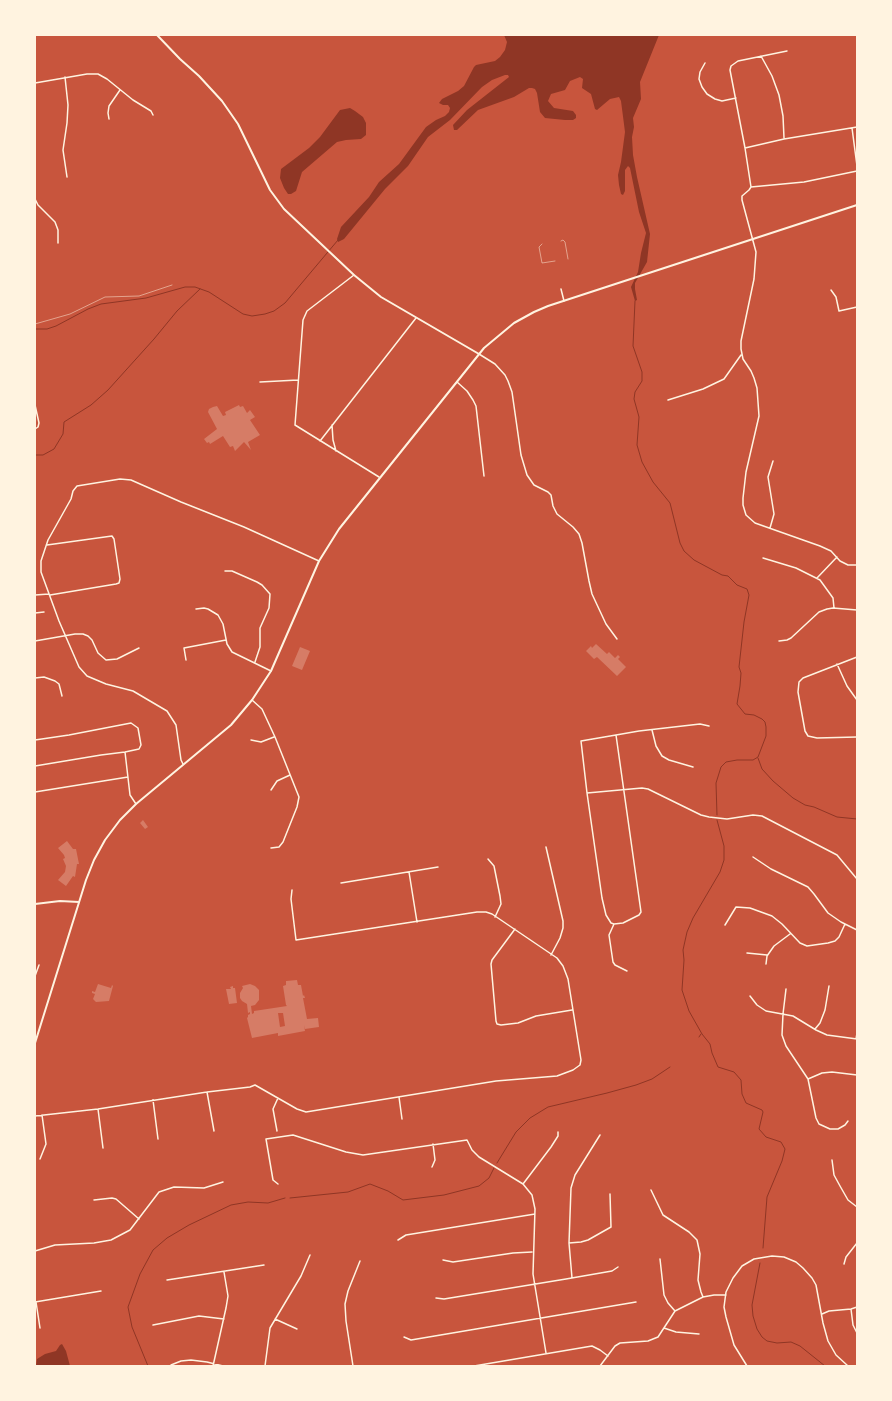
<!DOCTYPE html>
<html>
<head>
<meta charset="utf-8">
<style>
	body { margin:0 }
	#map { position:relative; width:892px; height:1401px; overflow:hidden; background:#c8553d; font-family:"PT Sans",sans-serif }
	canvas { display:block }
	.frame { position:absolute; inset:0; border:36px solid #fff3e0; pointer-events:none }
</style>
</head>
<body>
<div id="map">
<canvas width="892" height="1401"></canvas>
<div class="frame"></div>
</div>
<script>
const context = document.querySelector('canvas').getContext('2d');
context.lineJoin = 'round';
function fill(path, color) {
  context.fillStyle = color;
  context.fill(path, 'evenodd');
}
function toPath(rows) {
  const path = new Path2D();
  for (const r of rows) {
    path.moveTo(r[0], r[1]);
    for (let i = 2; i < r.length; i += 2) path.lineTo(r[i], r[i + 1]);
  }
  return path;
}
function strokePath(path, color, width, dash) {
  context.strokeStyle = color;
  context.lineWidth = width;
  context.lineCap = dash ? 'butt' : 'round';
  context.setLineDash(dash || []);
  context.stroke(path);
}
fill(toPath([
	[504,35,659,35,640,82,641,99,633,118,634,127,632,137,633,155,637,177,650,234,647,262,635,283,635,289,637,300,635,301,631,287,638,272,641,253,646,233,639,212,630,168,628,166,625,170,625,191,623,195,621,194,619,185,618,175,621,162,625,132,621,101,619,97,610,99,597,110,595,109,591,94,582,88,583,79,580,77,570,81,565,90,551,94,548,101,554,108,573,111,576,115,576,118,573,120,565,120,545,118,540,112,537,93,535,89,532,88,529,88,514,97,478,110,457,130,454,130,453,125,467,110,509,77,508,75,505,75,492,80,482,87,450,120,428,137,408,166,385,189,344,239,338,242,337,239,341,227,369,197,379,182,399,164,426,127,436,120,445,116,449,112,450,108,448,105,443,105,439,103,442,99,458,91,464,86,474,67,476,65,495,61,500,57,505,50,507,42],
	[350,108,355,111,363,117,366,123,366,135,361,139,346,140,337,142,302,172,296,191,291,194,288,194,284,188,280,178,281,169,309,148,320,137,340,110],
	[62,1344,66,1351,70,1366,36,1366,37,1359,45,1354,56,1351,60,1345]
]), '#8f3625');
strokePath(toPath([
	[635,301,633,346,642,372,642,381,635,392,634,399,639,417,637,445,642,462,653,482,670,503,680,543,684,551,694,560,722,575,728,576,737,585,747,589,749,595,744,622,739,667,741,673,740,686,737,704,745,714,754,715,762,719,765,722,766,727,766,736,758,757,753,760,737,760,726,762,721,767,716,783,717,815],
	[35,329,47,329,56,326,88,309,101,304,146,298,185,287,195,287,209,292,243,314,252,316,265,314,274,311,285,303,338,240],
	[35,455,43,455,54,449,63,434,64,422,91,405,108,390,154,339,177,311,200,289],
	[758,758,762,769,773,781,793,798,805,805,814,807,837,817,857,819],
	[717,820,724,846,724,860,720,872,693,918,687,932,683,950,684,960,682,990,689,1011,702,1034,710,1044,712,1053,718,1067,734,1072,741,1080,742,1094,746,1103,762,1110,763,1112,759,1129,766,1137,781,1142,785,1149,782,1161,767,1197,763,1248],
	[699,1037,701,1034],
	[497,1163,516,1132,530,1118,548,1107,607,1093,636,1085,652,1079,670,1067],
	[290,1198,348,1192,370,1184,388,1191,403,1200,444,1195,479,1186,489,1178,494,1168],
	[760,1263,752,1305,753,1316,757,1329,762,1337,767,1341,777,1343,791,1342,800,1346,825,1366],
	[148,1366,132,1327,128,1307,140,1274,153,1250,167,1238,189,1225,231,1205,248,1202,268,1203,285,1198]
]), '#8f3625', 1);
fill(toPath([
	[239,405,240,407,243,406,247,413,250,410,255,417,250,420,260,435,248,442,251,450,244,442,235,451,233,446,230,447,223,436,210,444,209,442,207,443,204,439,217,429,208,412,209,409,213,407,217,406,223,416,226,415,225,412],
	[596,644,607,654,609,652,615,658,618,655,620,657,618,659,626,667,617,676,597,657,594,659,586,651,591,646,592,648],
	[300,647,310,651,302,670,292,666],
	[143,820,148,827,145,829,140,823],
	[67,841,73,849,76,849,79,864,77,864,75,877,73,876,66,886,58,880,65,872,66,866,63,859,65,858,64,855,58,848],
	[297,980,298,985,301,985,303,996,304,995,305,998,303,998,307,1019,318,1018,319,1027,305,1029,304,1025,305,1031,278,1036,278,1033,252,1038,247,1018,248,1017,248,1015,250,1014,250,1012,248,1013,247,1004,242,1001,240,998,240,993,243,988,242,986,250,984,255,986,259,990,259,1000,255,1005,251,1006,252,1014,254,1013,254,1011,287,1006,286,1005,283,986,286,985,286,981],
	[278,1013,283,1013,285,1026,280,1027],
	[98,984,111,988,112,985,113,986,109,1001,96,1002,93,999,95,994,92,993,92,991,95,992],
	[233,986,233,988,235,988,237,1003,229,1004,226,989,231,989,230,987]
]), '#d67c66');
strokePath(toPath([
	[35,324,70,314,105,297,139,296,172,285]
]), '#fff3e0', 0.5);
strokePath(toPath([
	[561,241,563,240,565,242,568,259],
	[542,244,539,247,542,263,555,261]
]), '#fff3e0', 0.5);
strokePath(toPath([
	[35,36,36,35],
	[787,51,738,61,731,66,730,70,745,148,751,187,749,190,742,196,742,200,756,252,754,279,741,341,741,349,743,359,751,371,754,378,757,388,759,416,746,472,743,498,743,505,746,515,755,523,820,546,831,551,840,561,848,565,857,565],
	[761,56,772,76,779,95,783,116,784,138],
	[705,63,700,72,699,79,702,87,707,94,715,99,722,101,736,98],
	[65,77,68,105,67,123,63,150,67,177],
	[35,83,87,74,98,74,107,79,133,100,151,111,153,115],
	[109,119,108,113,109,106,120,90],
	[852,128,857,166],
	[745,148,784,139,857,127],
	[751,187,804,182,857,171],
	[35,199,38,205,55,222,58,230,58,243],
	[354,275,307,311,303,320,295,425,379,477],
	[561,289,564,301],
	[831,290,836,297,839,311,857,307],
	[479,354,495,364,505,375,508,381,512,392,521,455,527,475,534,485,548,492,551,495,553,506,557,514,573,527,579,534,582,543,589,581,592,594,606,624,617,639],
	[260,382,298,380],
	[457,382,467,391,473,400,476,406,484,476],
	[668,400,703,389,724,379,741,355],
	[35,405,39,423,38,427,35,429],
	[332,425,333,440,336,451],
	[320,441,416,318],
	[770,528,774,514,768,477,773,461],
	[47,545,112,536,114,539,120,579,119,583,116,584,50,595],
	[763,558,796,568,820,580,833,598,834,608],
	[225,571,232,571,257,582,262,585,270,594,269,608,260,628,260,647,255,662],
	[817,578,837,557],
	[35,595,49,594],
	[196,609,204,608,208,609,218,615,223,624,227,644,232,652,271,671],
	[35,613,44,612],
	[35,641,75,634,83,634,88,636,92,640,98,653,106,660,117,659,139,648],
	[779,641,787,640,791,638,819,612,827,609,833,608,857,610],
	[857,657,803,678,799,682,798,692,805,731,808,736,817,738,857,737],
	[186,660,184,648,226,640],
	[837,664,847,686,857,700],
	[35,678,44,677,55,681,59,684,62,696],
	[252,700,262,709,275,737,299,797,297,807,283,842,279,847,271,848],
	[652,730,656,746,662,756,669,760,693,767],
	[616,735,641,912,639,915,623,923,614,924,611,923,606,915,602,898,587,793,581,741,616,735,639,731,700,724,709,726],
	[35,740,69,735,131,723,138,728,141,745,139,749,125,752,101,755,35,766],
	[251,740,261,742,274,737],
	[125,752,130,795,136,804],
	[183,764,181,760,176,725,167,711,133,691,106,684,87,676,79,667,59,621,41,572,41,561,48,540,71,499,73,491,77,486,120,479,131,480,181,502,244,527,319,561],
	[271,790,277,781,290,775],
	[35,792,128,777],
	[587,793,642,788,648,789,701,815,709,817,727,819,753,815,762,816,837,855,857,879],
	[546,847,563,921,563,928,560,938,551,955],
	[753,857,771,869,808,887,814,894,828,913,841,922,857,930],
	[488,859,494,866,500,896,501,904,495,917],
	[409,872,417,922],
	[341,883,438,867],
	[614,924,609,935,613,962,615,965,627,971],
	[725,925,736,907,750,908,772,916,782,924,800,943,807,946,828,943,835,941,839,937,845,924],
	[515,929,492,960,491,964,496,1021,497,1024,501,1025,518,1023,536,1016,572,1010],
	[747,953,767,955],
	[766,964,767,956,774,946,790,934],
	[35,976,39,965],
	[786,989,783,1014,782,1035,786,1046,808,1079,816,1118,819,1124,830,1129,838,1129,845,1125,848,1121],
	[750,996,757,1005,766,1011,793,1016,816,1030,827,1035,857,1039],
	[815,1029,820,1023,825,1010,829,986],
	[856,1039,857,1033],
	[808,1079,822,1073,832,1072,857,1075],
	[207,1092,214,1131],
	[399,1097,402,1119],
	[153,1100,158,1139],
	[98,1109,103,1148],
	[35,1116,98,1109,207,1092,250,1087,255,1085,297,1109,306,1112,496,1081,557,1076,573,1070,580,1065,581,1060,568,979,563,966,557,958,492,914,486,912,477,912,296,940,291,899,292,890],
	[277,1131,273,1109,278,1098],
	[40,1159,46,1144,42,1115],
	[832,1160,834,1175,840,1186,848,1200,857,1207],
	[432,1167,435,1160,433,1144],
	[278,1184,273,1180,266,1139,293,1135,346,1152,363,1155,467,1140,472,1150,479,1157,523,1184,532,1195,535,1209,533,1274,546,1353],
	[523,1184,551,1147,558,1136,558,1132],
	[651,1190,663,1215,689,1232,697,1240,700,1254,698,1280,701,1292,703,1297],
	[94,1200,112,1198,116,1199,139,1219],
	[398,1240,406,1235,535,1214],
	[569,1243,581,1242,588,1240,611,1227,610,1194],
	[35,1251,55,1245,94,1243,111,1240,130,1230,159,1192,174,1187,204,1188,223,1182],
	[660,1259,664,1295,668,1303,675,1311],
	[443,1260,453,1262,513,1253,532,1252],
	[844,1264,846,1257,857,1243],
	[572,1278,569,1243,571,1188,575,1175,600,1135],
	[167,1280,264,1265],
	[436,1298,444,1299,566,1279,612,1271,618,1267],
	[35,1302,101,1291],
	[36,1302,40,1328],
	[851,1309,853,1325,857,1333],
	[822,1314,829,1311,851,1309,857,1307],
	[275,1319,297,1329],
	[153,1325,199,1316,224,1319],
	[664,1328,676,1332,699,1334],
	[404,1337,411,1340,636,1302],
	[171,1365,181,1361,191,1360,207,1362,223,1366],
	[213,1366,226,1308,228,1296,224,1272],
	[265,1366,270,1328,301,1276,310,1255],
	[353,1366,346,1321,345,1304,348,1291,360,1261],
	[474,1366,592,1346,600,1350,608,1356],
	[600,1366,615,1346,620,1343,648,1341,658,1337,675,1311,703,1297,714,1295,726,1295],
	[747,1366,734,1345,726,1317,724,1307,726,1292,733,1278,742,1266,754,1259,772,1256,784,1257,796,1262,803,1268,812,1278,816,1285,823,1323,828,1341,836,1355,848,1366]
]), '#fff3e0', 1.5);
strokePath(toPath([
	[157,35,180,59,199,76,222,101,238,124,270,190,284,209,354,275,381,297,479,354],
	[35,904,60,901,79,902]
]), '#fff3e0', 2);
strokePath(toPath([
	[35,1043,86,880,94,860,105,840,120,820,136,804,231,725,252,700,271,671,319,561,339,529,484,348,514,323,534,312,548,306,857,205]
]), '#fff3e0', 2);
</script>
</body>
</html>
